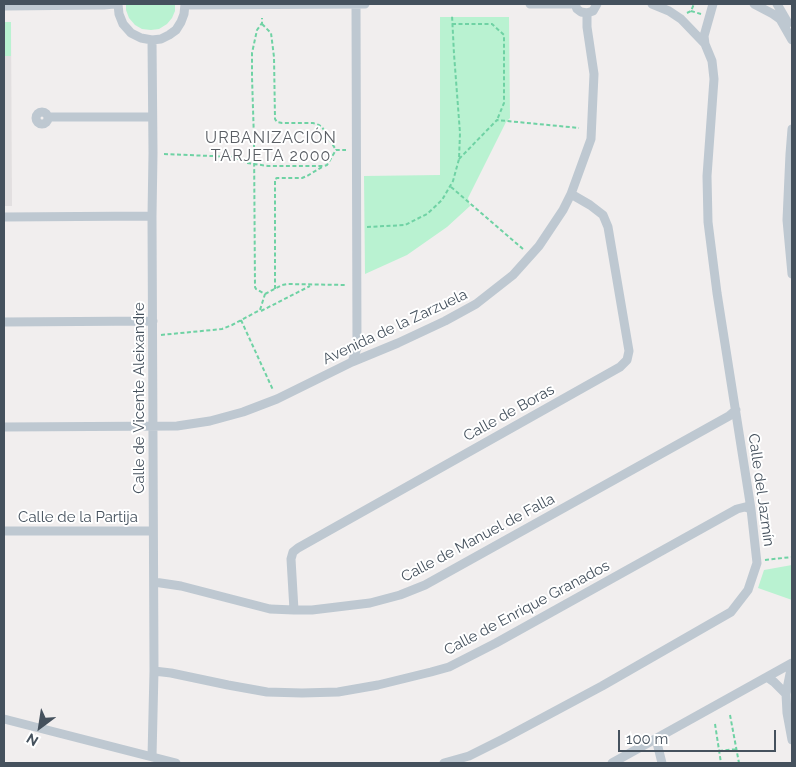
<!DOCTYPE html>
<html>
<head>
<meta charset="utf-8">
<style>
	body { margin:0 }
	#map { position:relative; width:796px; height:767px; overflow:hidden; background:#f1eeee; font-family:Raleway,sans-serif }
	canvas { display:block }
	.frame { position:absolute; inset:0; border:5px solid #45515d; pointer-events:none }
	.north { position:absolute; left:15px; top:702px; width:50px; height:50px; -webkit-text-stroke:4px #fff; paint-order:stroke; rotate:211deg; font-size:14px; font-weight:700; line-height:20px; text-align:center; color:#45515d }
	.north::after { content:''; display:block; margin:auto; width:18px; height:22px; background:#45515d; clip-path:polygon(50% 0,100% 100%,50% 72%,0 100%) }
	.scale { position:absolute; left:618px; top:730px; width:158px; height:22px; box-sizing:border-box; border:2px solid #45515d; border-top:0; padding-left:6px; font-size:15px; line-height:18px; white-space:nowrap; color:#45515d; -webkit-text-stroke:4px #fff; paint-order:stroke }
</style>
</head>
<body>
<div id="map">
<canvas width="796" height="767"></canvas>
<div class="frame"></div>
<div class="north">N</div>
<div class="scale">100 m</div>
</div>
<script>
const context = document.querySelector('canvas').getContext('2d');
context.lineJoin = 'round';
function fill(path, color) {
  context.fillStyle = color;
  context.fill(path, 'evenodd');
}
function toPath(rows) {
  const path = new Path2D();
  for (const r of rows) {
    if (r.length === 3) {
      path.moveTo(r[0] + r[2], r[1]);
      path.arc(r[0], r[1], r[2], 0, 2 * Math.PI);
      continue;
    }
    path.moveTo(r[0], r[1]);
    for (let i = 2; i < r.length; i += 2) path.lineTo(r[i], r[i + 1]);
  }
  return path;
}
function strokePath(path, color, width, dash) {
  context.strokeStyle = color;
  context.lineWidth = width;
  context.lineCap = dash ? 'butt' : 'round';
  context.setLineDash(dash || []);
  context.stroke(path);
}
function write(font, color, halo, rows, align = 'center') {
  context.font = font + ' Raleway,sans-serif';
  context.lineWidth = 4;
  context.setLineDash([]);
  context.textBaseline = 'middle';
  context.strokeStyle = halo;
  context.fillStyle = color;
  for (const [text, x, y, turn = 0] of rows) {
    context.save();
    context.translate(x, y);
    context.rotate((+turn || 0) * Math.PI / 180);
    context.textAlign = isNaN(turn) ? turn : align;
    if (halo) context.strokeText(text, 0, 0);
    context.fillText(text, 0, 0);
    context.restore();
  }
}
fill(toPath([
	[4,22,11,22,12,206,4,206]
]), '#e2dfe0');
fill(toPath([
	[126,4,175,4,175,11,172,18,167,24,159,29,151,30,142,29,135,25,129,18,126,10],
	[440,17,509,17,510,118,506,122,468,198,470,206,447,227,407,255,365,274,364,176,440,175],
	[4,22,11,22,11,56,4,56],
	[792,565,792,600,758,588,764,570]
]), '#b9f2d1');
strokePath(toPath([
	[691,11,701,14],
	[687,13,691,11,694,4],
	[262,24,271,33,274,57,275,119,277,122,282,123,313,123,319,125,322,127,336,150],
	[452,24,492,24,504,35,504,103,497,120],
	[164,154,234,157,247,163,268,166,324,166,327,165,336,150,346,150],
	[459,159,497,120,579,128],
	[451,187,523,249],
	[367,227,405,225,427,214,442,200,453,181,459,159,460,133,454,54,452,15],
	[275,289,275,179,277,178,302,178,307,176,322,167],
	[265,294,282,285,287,284,347,285],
	[261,311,310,286],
	[241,320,273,390],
	[161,335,222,329,232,325,260,310,265,294,256,289,255,287,254,140,252,77,252,53,257,30,262,23,262,18],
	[765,560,792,557],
	[730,715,739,763],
	[715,724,721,763],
	[719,751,737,749]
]), '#6fd2a4', 2, [4, 2.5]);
strokePath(toPath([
	[118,4,119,14,123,24,131,33,141,38,152,40,161,39,169,35,176,30,181,22,184,14,185,4],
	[530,4,575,4],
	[575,4,577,9,581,12,587,13,593,11,597,4],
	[652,4,669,11,681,19,705,44],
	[754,4,773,14,780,19,792,40],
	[777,4,788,23],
	[185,5,365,4],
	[4,6,104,5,114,4],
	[152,40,153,153,152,216,154,671,152,757],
	[42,118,6],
	[49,117,152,117],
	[792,129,790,154,787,220,792,274],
	[4,217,152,216],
	[4,322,153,321],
	[352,362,357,348,356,4],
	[4,427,177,426,210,421,243,412,277,399,352,362,398,343,445,321,476,304,513,275,539,246,563,210,571,194,591,139,594,74,587,27,587,13],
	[4,531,153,531],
	[154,582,181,586,270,609,294,610,312,610,370,603,400,595,425,585,729,416,736,410],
	[294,610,291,559,293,552,298,548,620,367,627,360,629,351,608,227,603,215,590,205,571,194],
	[792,664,786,694,787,713,792,740],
	[154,671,171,673,228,685,267,692,302,693,338,692,378,685,431,672,449,667,496,643,737,509,745,507,751,509],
	[767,677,774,682,786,694],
	[4,719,176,763],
	[656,739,662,763],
	[444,763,469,756,503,739,602,686,731,612,748,590,757,563,751,509,717,293,708,222,707,176,714,79,712,61,705,44,704,36,713,4],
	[612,763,792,663]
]), '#bec8d1', 9);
write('15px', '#45515d', '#fff', [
	["Avenida de la Zarzuela",395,327,-25],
	["Calle de Vicente Aleixandre",139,398,-90],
	["Calle de Boras",509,413,-29],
	["Calle del Jazmín",761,490,82],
	["Calle de la Partija",78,517],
	["Calle de Manuel de Falla",478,538,-28],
	["Calle de Enrique Granados",527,608,-28]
]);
context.letterSpacing = '1px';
write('16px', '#5a5e64', '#fff', [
	["URBANIZACIÓN",271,138],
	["TARJETA 2000",271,156]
]);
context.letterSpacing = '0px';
</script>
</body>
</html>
